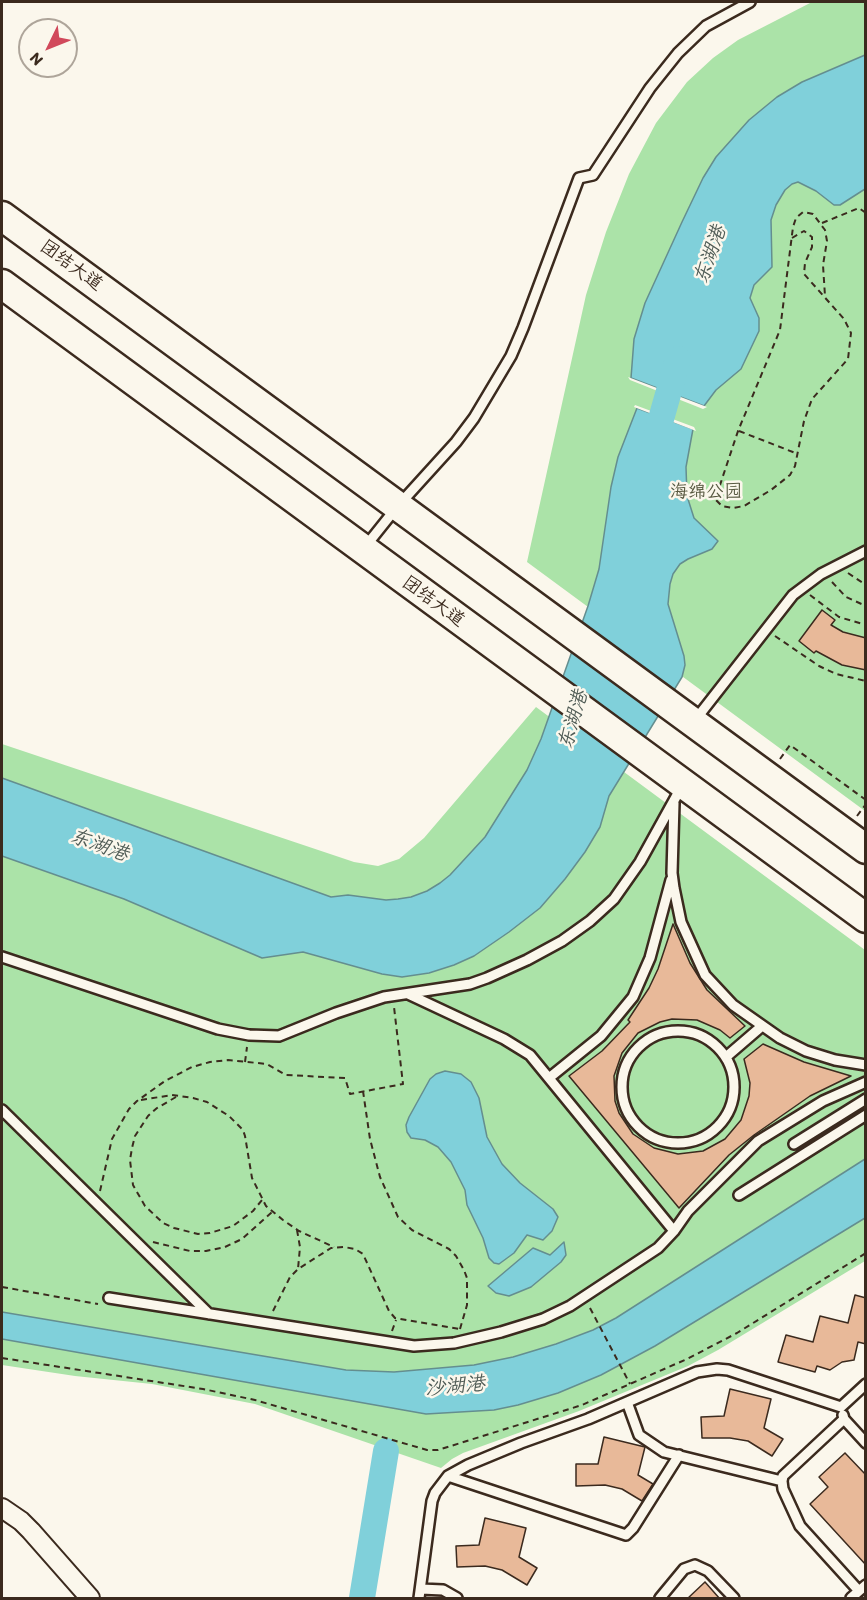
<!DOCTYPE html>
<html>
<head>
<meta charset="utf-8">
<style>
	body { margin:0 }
	#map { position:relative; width:867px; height:1600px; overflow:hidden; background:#fbf7ec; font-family:Itim,sans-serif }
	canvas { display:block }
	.frame { position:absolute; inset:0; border:3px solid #3b2a1e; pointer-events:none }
	.north { position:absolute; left:18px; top:18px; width:60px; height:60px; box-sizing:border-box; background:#fbf7ec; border:2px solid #aea59a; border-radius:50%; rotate:227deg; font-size:16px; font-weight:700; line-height:24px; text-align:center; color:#3b2a1e }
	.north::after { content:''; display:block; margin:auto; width:21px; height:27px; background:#d1495b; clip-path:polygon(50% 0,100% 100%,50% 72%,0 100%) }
</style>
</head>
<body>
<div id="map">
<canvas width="867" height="1600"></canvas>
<div class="frame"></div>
<div class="north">N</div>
</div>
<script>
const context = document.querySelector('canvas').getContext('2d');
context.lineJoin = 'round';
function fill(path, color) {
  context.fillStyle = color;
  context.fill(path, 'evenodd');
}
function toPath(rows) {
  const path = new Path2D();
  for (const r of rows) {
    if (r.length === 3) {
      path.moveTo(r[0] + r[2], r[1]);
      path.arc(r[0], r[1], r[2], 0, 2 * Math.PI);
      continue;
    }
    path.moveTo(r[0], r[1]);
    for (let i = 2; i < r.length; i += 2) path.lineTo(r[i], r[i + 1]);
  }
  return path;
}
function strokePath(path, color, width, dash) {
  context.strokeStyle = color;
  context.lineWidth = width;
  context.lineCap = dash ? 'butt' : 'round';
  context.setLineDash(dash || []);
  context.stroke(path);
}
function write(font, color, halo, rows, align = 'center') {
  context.font = font + ' Itim,"LXGW WenKai TC",sans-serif';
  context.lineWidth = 5;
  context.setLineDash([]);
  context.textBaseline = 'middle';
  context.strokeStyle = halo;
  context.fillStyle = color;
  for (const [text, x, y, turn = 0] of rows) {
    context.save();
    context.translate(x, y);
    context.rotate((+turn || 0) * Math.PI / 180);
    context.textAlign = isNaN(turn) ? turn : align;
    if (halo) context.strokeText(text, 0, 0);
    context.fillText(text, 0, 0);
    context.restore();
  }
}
fill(toPath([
	[812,2,865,2,865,811,527,562,586,295,606,232,629,174,656,123,687,82,713,58,738,40],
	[536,707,865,950,865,1261,718,1350,688,1366,579,1411,463,1453,452,1459,441,1468,255,1404,152,1384,75,1376,2,1365,2,744,354,862,378,866,399,859,424,838]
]), '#abe3a8');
const water = toPath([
	[865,55,865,189,840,205,834,205,816,191,798,182,792,184,785,190,776,205,771,220,772,267,754,285,750,298,759,318,759,331,741,369,716,390,704,406,631,378,634,339,645,303,682,222,703,178,716,157,749,120,777,97,802,82,865,55],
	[637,408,693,429,686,467,687,496,694,518,718,541,712,549,688,559,680,564,673,574,670,584,668,604,684,656,685,665,682,677,609,796,600,827,585,852,565,879,540,908,509,932,474,956,454,965,429,973,402,977,382,974,303,952,262,958,124,899,2,856,2,778,331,897,348,895,386,900,398,899,411,897,427,891,440,883,450,875,485,837,527,770,541,739,588,606,599,569,611,487,618,457,637,408],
	[445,1071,461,1074,471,1082,479,1098,487,1137,502,1164,520,1183,553,1209,558,1217,552,1231,543,1240,527,1235,514,1253,499,1264,494,1263,489,1258,483,1238,467,1205,465,1190,451,1162,438,1147,425,1140,411,1138,407,1132,406,1125,409,1117,430,1079,436,1074,445,1071],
	[865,1159,865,1218,655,1346,601,1375,558,1393,518,1405,494,1410,426,1414,2,1339,2,1312,346,1370,394,1372,474,1365,513,1357,556,1344,593,1330,616,1318,865,1159],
	[564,1242,566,1255,561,1262,531,1287,509,1296,496,1293,488,1286,533,1248,550,1255,564,1242]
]);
fill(water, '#80d0da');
strokePath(water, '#648e8f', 1.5);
fill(toPath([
	[628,377,707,407,703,409,630,380],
	[635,405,694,427,696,431,634,407]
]), '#fbf7ec');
strokePath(toPath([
	[652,451,678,359],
	[362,1598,386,1451]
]), '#80d0da', 26);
const building = toPath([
	[822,610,835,620,831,625,843,632,866,638,866,670,842,665,816,651,814,653,799,641,822,610],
	[673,924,690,963,707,990,745,1026,730,1038,720,1030,697,1020,672,1019,660,1022,638,1033,622,1053,614,1076,615,1101,619,1113,633,1134,654,1148,678,1154,703,1151,725,1139,741,1120,749,1096,750,1083,744,1059,763,1044,804,1062,851,1076,810,1096,754,1135,729,1155,679,1208,569,1076,602,1051,630,1022,628,1020,649,988,658,969,673,924],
	[855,1295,866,1298,866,1344,858,1342,854,1360,842,1362,830,1370,817,1366,815,1372,778,1362,786,1335,813,1342,820,1316,848,1323,855,1295],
	[730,1389,771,1399,764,1428,783,1439,772,1456,748,1441,730,1438,702,1438,701,1417,724,1416,730,1389],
	[604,1437,645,1447,638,1475,653,1484,642,1501,622,1489,605,1485,576,1486,576,1464,598,1464,604,1437],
	[845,1453,866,1475,866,1565,810,1504,828,1487,819,1477,845,1453],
	[485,1518,526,1528,519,1557,537,1568,527,1585,502,1570,485,1566,457,1567,456,1546,479,1545,485,1518],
	[705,1582,720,1599,687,1599,705,1582]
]);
fill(building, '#e8b999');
strokePath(building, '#3b2a1e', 1.5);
const service = toPath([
	[365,547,397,507,456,442,474,418,511,356,523,328,579,178,593,175,650,88,678,53,706,26,750,2],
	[696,719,793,595,821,574,866,551],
	[674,803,672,873,674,888,681,922,705,975,733,1005,780,1038,806,1051,835,1060,866,1065],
	[2,957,218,1029,249,1035,279,1036,336,1013,384,997,470,984,487,978,527,960,562,941,590,921,614,899,640,862,682,786],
	[408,994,504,1039,530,1055,674,1231],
	[678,1087,56],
	[726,1057,762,1026],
	[549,1078,601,1036,633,997,650,958,671,880],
	[2,1110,209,1314],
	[794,1144,866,1099],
	[739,1195,866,1115],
	[109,1298,414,1346,454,1343,501,1332,543,1319,570,1306,658,1248,674,1231,688,1211,758,1141,823,1101,866,1082],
	[627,1402,639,1435,664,1452,782,1481],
	[843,1415,844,1419,866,1443],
	[844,1419,783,1476,782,1481,783,1489,800,1526,859,1591],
	[448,1476,626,1535,633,1528,679,1455],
	[421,1589,443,1590,457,1598],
	[419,1598,432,1501,435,1493,448,1476,468,1465,521,1443,588,1419,697,1372,717,1369,728,1370,841,1407,866,1384],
	[660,1598,684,1569,695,1565,708,1571,734,1598],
	[851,1598,866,1585]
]);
const minor = toPath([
	[2,1508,21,1521,31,1531,90,1598]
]);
const primary = toPath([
	[2,216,866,849],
	[2,284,866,918]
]);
strokePath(service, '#3b2a1e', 14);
strokePath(minor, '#3b2a1e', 22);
strokePath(primary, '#3b2a1e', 33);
strokePath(toPath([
	[822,223,859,208,866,213],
	[792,238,804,231,812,237,812,247,805,263,804,274,844,319,851,333,848,359,812,399,804,421,795,466,790,475,771,490,744,506,733,508,722,506,716,500,716,497,738,431,780,330,793,227,796,218,803,212,813,214,825,230,827,241,823,265,825,296],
	[739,431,798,454],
	[848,573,866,585],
	[832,582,846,597,866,606],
	[810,595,839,617,866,625],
	[775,636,819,666,836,674,866,681],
	[780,759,790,745,866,800],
	[857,816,866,804],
	[245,1062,247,1047],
	[363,1091,370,1139,380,1177,398,1217,412,1230,449,1249,456,1256,464,1270,467,1278,467,1305,460,1329],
	[176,1097,157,1108,148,1116,135,1136,132,1148,130,1160,133,1185,145,1206,163,1223,174,1228,198,1234,210,1233,233,1226,253,1211,262,1200],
	[141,1100,172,1095,193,1098,207,1102,229,1116,243,1130,245,1136,252,1178,266,1206,283,1220,299,1231,334,1247],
	[100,1191,112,1139,129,1109,137,1101,165,1081,192,1067,210,1062,228,1060,267,1064,286,1075,345,1078,350,1094,403,1084,394,1007],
	[297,1230,300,1247,298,1269],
	[153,1242,190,1251,206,1251,225,1247,242,1239,272,1212],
	[2,1287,98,1304],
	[590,1308,630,1384],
	[273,1311,290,1277,298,1269,331,1248,344,1247,355,1249,363,1254,389,1311,395,1318,460,1329],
	[392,1331,396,1320],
	[2,1358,203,1389,255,1400,427,1450,438,1450,582,1405,687,1359,737,1333,866,1253]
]), '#3b2a1e', 2, [6, 4.5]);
strokePath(service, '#fbf7ec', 9);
strokePath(minor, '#fbf7ec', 18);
strokePath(primary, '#fbf7ec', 28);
write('18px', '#3b2a1e', '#fbf7ec', [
	["团结大道",71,266,36],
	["团结大道",433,602,36]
]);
write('18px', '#575840', '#fbf7ec', [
	["海绵公园",706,492]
]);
write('italic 20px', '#505c56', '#fbf7ec', [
	["东湖港",711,255,-71],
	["东湖港",574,720,-74],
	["东湖港",99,846,20],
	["沙湖港",455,1387,-5]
]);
</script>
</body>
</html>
